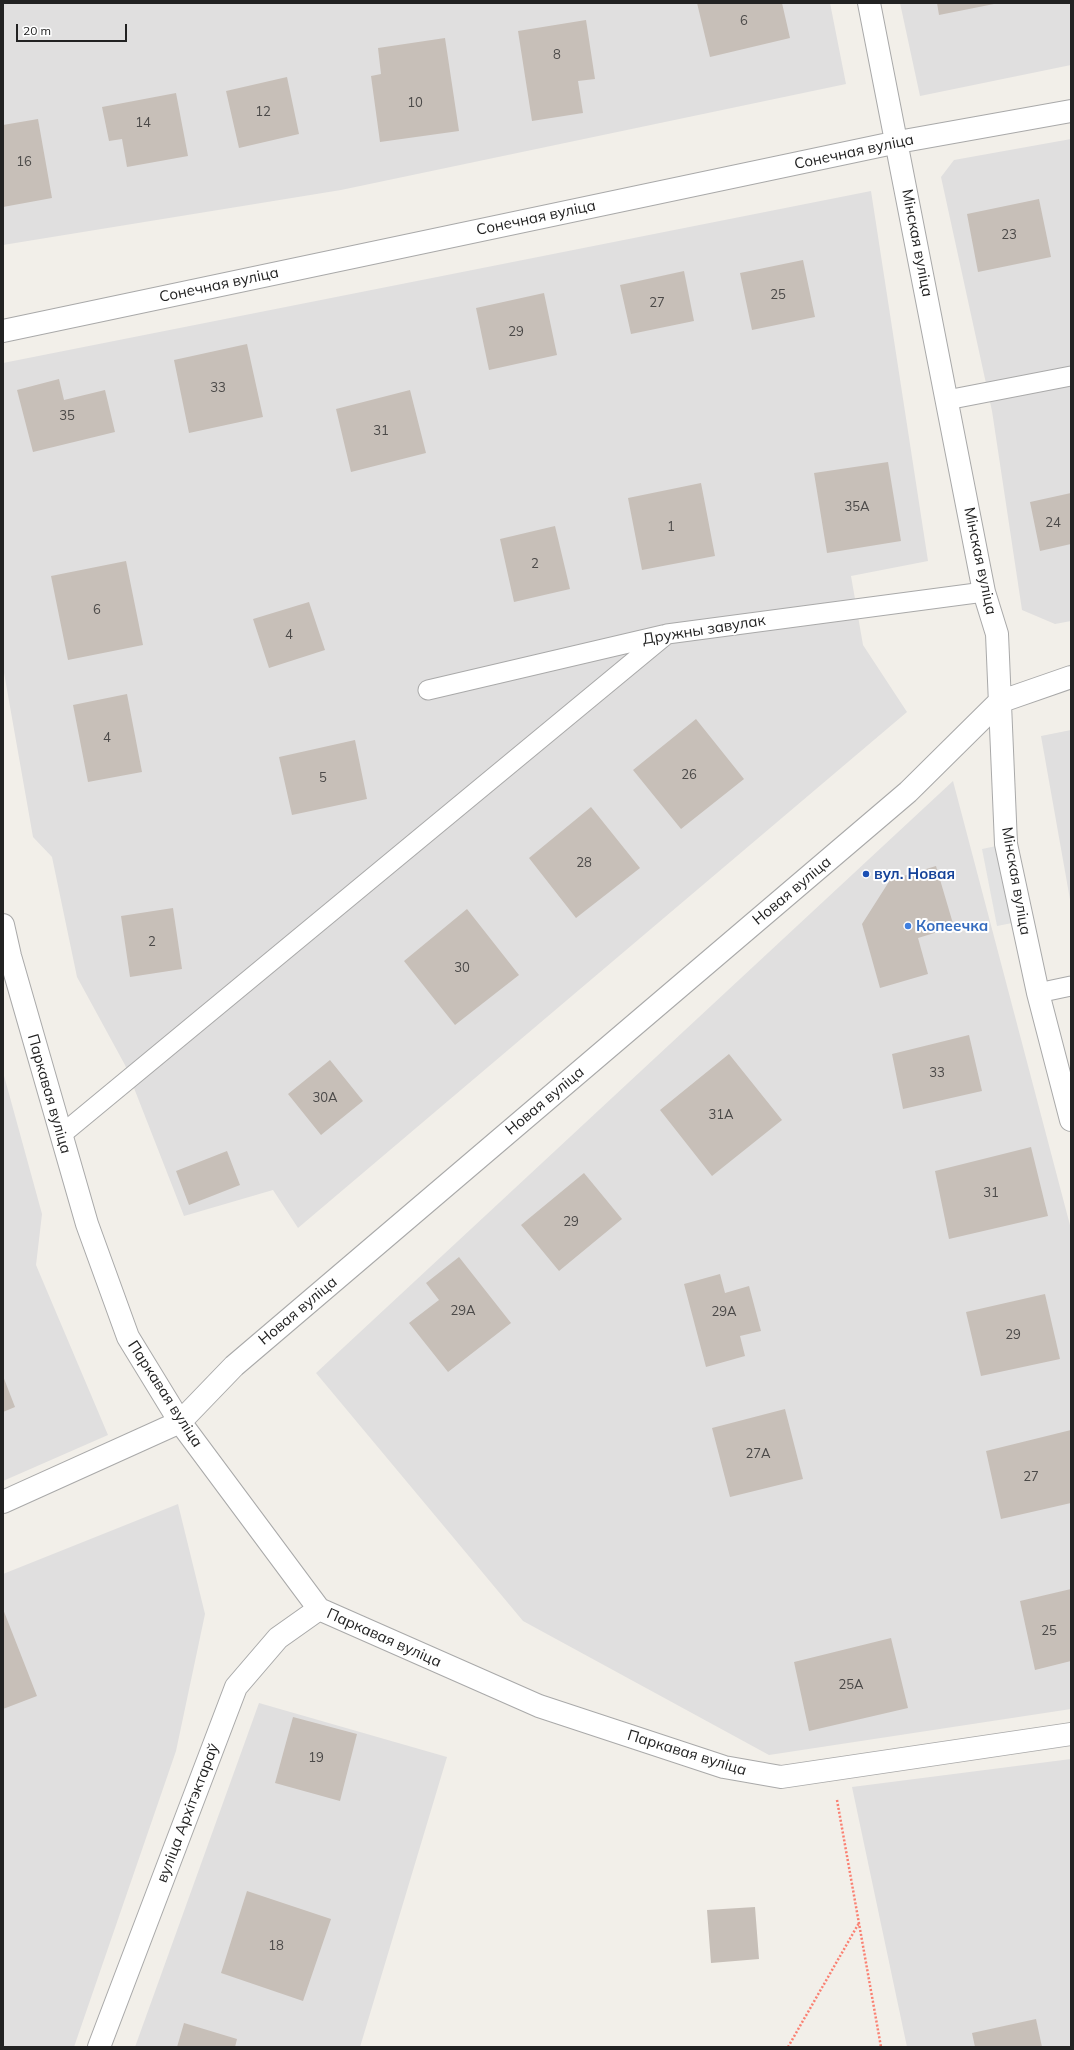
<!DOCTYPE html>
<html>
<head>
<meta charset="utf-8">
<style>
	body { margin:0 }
	#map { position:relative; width:1074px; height:2050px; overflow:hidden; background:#f2efe9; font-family:Mulish,sans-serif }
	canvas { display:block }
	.frame { position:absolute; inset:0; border:4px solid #222; pointer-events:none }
	.scale { position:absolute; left:16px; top:24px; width:111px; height:18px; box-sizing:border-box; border:2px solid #222; border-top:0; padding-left:5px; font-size:12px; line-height:14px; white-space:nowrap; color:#222; -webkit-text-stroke:3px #fff; paint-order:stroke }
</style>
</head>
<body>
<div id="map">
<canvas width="1074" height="2050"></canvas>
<div class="frame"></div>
<div class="scale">20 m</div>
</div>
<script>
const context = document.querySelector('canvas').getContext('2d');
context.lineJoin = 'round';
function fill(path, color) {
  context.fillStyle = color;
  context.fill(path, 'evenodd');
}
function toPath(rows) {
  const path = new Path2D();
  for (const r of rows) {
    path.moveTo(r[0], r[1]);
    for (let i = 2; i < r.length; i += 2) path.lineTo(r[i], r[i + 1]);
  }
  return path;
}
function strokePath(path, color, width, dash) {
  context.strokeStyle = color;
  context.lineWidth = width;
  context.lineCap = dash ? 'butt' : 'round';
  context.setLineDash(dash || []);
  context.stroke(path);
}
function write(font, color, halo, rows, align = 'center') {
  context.font = font + ' Mulish,sans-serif';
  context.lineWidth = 4;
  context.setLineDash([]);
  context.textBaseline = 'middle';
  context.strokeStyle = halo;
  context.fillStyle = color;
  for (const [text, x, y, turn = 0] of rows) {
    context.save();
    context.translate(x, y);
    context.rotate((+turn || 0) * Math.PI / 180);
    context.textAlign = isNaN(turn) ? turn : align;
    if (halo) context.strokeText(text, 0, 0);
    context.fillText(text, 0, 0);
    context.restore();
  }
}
fill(toPath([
	[3,3,830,3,846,84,341,190,3,245],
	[900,3,1071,3,1071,65,920,96],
	[1071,139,1071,621,1055,624,1022,610,992,411,941,177,954,160],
	[871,191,928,561,851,576,863,645,907,712,298,1228,273,1190,184,1216,125,1065,77,977,52,857,33,837,3,667,3,363],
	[1071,730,1071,905,1041,736],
	[953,781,1071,1229,1071,1709,769,1755,523,1621,316,1373],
	[3,1072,42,1214,36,1265,108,1435,3,1481],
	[178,1504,205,1614,176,1751,74,2047,3,2047,3,1574],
	[259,1703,447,1757,360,2047,135,2047],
	[1071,1759,1071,2047,907,2047,852,1787]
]), '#e0dfdf');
fill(toPath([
	[1006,844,1022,921,997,926,982,849]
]), '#e2e2e2');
fill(toPath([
	[697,3,782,3,790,38,710,57],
	[937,3,994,3,994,4,939,15],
	[586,20,595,79,578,81,583,113,532,121,518,31],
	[445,38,459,131,380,142,371,76,381,74,378,48],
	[287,77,299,134,239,148,226,91],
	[176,93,188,156,127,167,122,139,109,141,102,107],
	[38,119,52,198,3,207,3,125],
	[1039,199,1051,257,978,272,967,214],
	[803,260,815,317,752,330,740,273],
	[684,271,694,321,631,334,620,285],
	[544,293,557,355,489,370,476,308],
	[247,344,263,417,189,433,174,360],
	[59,379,64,400,105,390,115,432,33,452,17,390],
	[410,390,426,453,351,472,336,409],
	[888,462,901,541,827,553,814,473],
	[701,483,715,556,642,570,628,498],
	[1071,493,1071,544,1040,551,1030,502],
	[555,526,570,589,514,602,500,539],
	[126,561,143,645,68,660,51,576],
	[309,602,325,650,269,668,253,619],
	[127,694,142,772,88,782,73,705],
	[696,719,744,779,681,829,633,770],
	[355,740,367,799,292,815,279,757],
	[591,807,640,868,576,918,529,858],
	[936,866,954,927,918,938,928,974,880,988,862,924,890,880],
	[173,908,182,969,130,977,121,916],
	[467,909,519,975,455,1025,404,961],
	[969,1035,982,1091,903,1109,892,1054],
	[729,1054,782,1120,712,1176,660,1110],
	[330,1060,363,1101,321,1135,288,1094],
	[1031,1147,1048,1216,949,1239,935,1171],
	[227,1151,240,1185,189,1205,176,1171],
	[584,1173,622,1219,559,1271,521,1225],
	[459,1257,511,1323,448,1372,409,1323,439,1300,426,1283],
	[720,1274,725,1293,749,1286,761,1331,740,1336,745,1356,706,1367,684,1284],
	[1045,1294,1060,1359,981,1376,966,1312],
	[3,1376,15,1407,3,1412],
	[785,1409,803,1479,730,1497,712,1428],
	[1071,1430,1071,1503,1001,1519,986,1451],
	[1071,1589,1071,1661,1035,1670,1020,1601],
	[3,1609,37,1696,3,1709],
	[891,1638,908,1708,809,1731,794,1662],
	[293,1717,357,1734,340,1801,275,1783],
	[247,1891,331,1919,303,2001,221,1973],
	[755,1907,759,1959,711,1963,707,1910],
	[1036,2019,1042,2047,975,2047,972,2033],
	[184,2023,237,2039,235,2047,177,2047]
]), '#c7bfb8');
const service = toPath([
	[947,400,1071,376],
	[428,690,667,634,984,592],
	[1038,993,1071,986],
	[61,1135,667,634]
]);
const minor = toPath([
	[869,3,984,592,997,634,1006,844,1038,993,1071,1120],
	[3,331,898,142,1071,111],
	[3,925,10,956,87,1224,128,1337,180,1422,319,1609,539,1706,724,1767,781,1777,1071,1734],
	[3,1502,180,1422,234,1366,908,792,999,702,1071,677],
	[99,2047,236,1687,278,1638,319,1609]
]);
strokePath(service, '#a9a9a9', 21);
strokePath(minor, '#a9a9a9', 24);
strokePath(toPath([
	[837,1800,881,2047],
	[788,2047,859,1923]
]), '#fa8072', 2.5, [2, 2]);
strokePath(service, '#fff', 19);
strokePath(minor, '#fff', 22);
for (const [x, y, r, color] of [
	[866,874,4,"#1a4fb4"],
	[908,926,4,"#3f7fe0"]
]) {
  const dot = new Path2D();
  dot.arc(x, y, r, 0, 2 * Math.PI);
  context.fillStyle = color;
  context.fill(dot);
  strokePath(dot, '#fff', 1.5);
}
write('13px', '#4b4948', null, [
	["6",744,21],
	["8",557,55],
	["10",415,103],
	["12",263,112],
	["14",143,123],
	["16",24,162],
	["23",1009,235],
	["25",778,295],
	["27",657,303],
	["29",516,332],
	["33",218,388],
	["35",67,416],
	["31",381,431],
	["35А",857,507],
	["24",1053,523],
	["1",671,527],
	["2",535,564],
	["6",97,610],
	["4",289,635],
	["4",107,738],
	["26",689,775],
	["5",323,778],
	["28",584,863],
	["2",152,942],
	["30",462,968],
	["33",937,1073],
	["30А",325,1098],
	["31А",721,1115],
	["31",991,1193],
	["29",571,1222],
	["29А",463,1311],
	["29А",724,1312],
	["29",1013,1335],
	["27А",758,1454],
	["27",1031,1477],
	["25",1049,1631],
	["25А",851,1685],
	["19",316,1758],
	["18",276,1946]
]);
write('15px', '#222', '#fff', [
	["Сонечная вуліца",854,152,-12],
	["Сонечная вуліца",536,218,-12],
	["Мінская вуліца",917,243,79],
	["Сонечная вуліца",219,285,-12],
	["Мінская вуліца",980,561,78],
	["Дружны завулак",704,630,-9],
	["Мінская вуліца",1016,881,80],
	["Новая вуліца",792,891,-40],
	["Паркавая вуліца",49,1094,74],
	["Новая вуліца",545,1101,-40],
	["Новая вуліца",298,1311,-40],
	["Паркавая вуліца",165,1394,57],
	["Паркавая вуліца",384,1638,24],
	["Паркавая вуліца",687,1753,17],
	["вуліца Архітэктараў",188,1813,-69]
]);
write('bold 15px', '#164399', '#fff', [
	["вул. Новая",874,874]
], 'left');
write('bold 15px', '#366cbe', '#fff', [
	["Копеечка",916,926]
], 'left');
</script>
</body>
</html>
